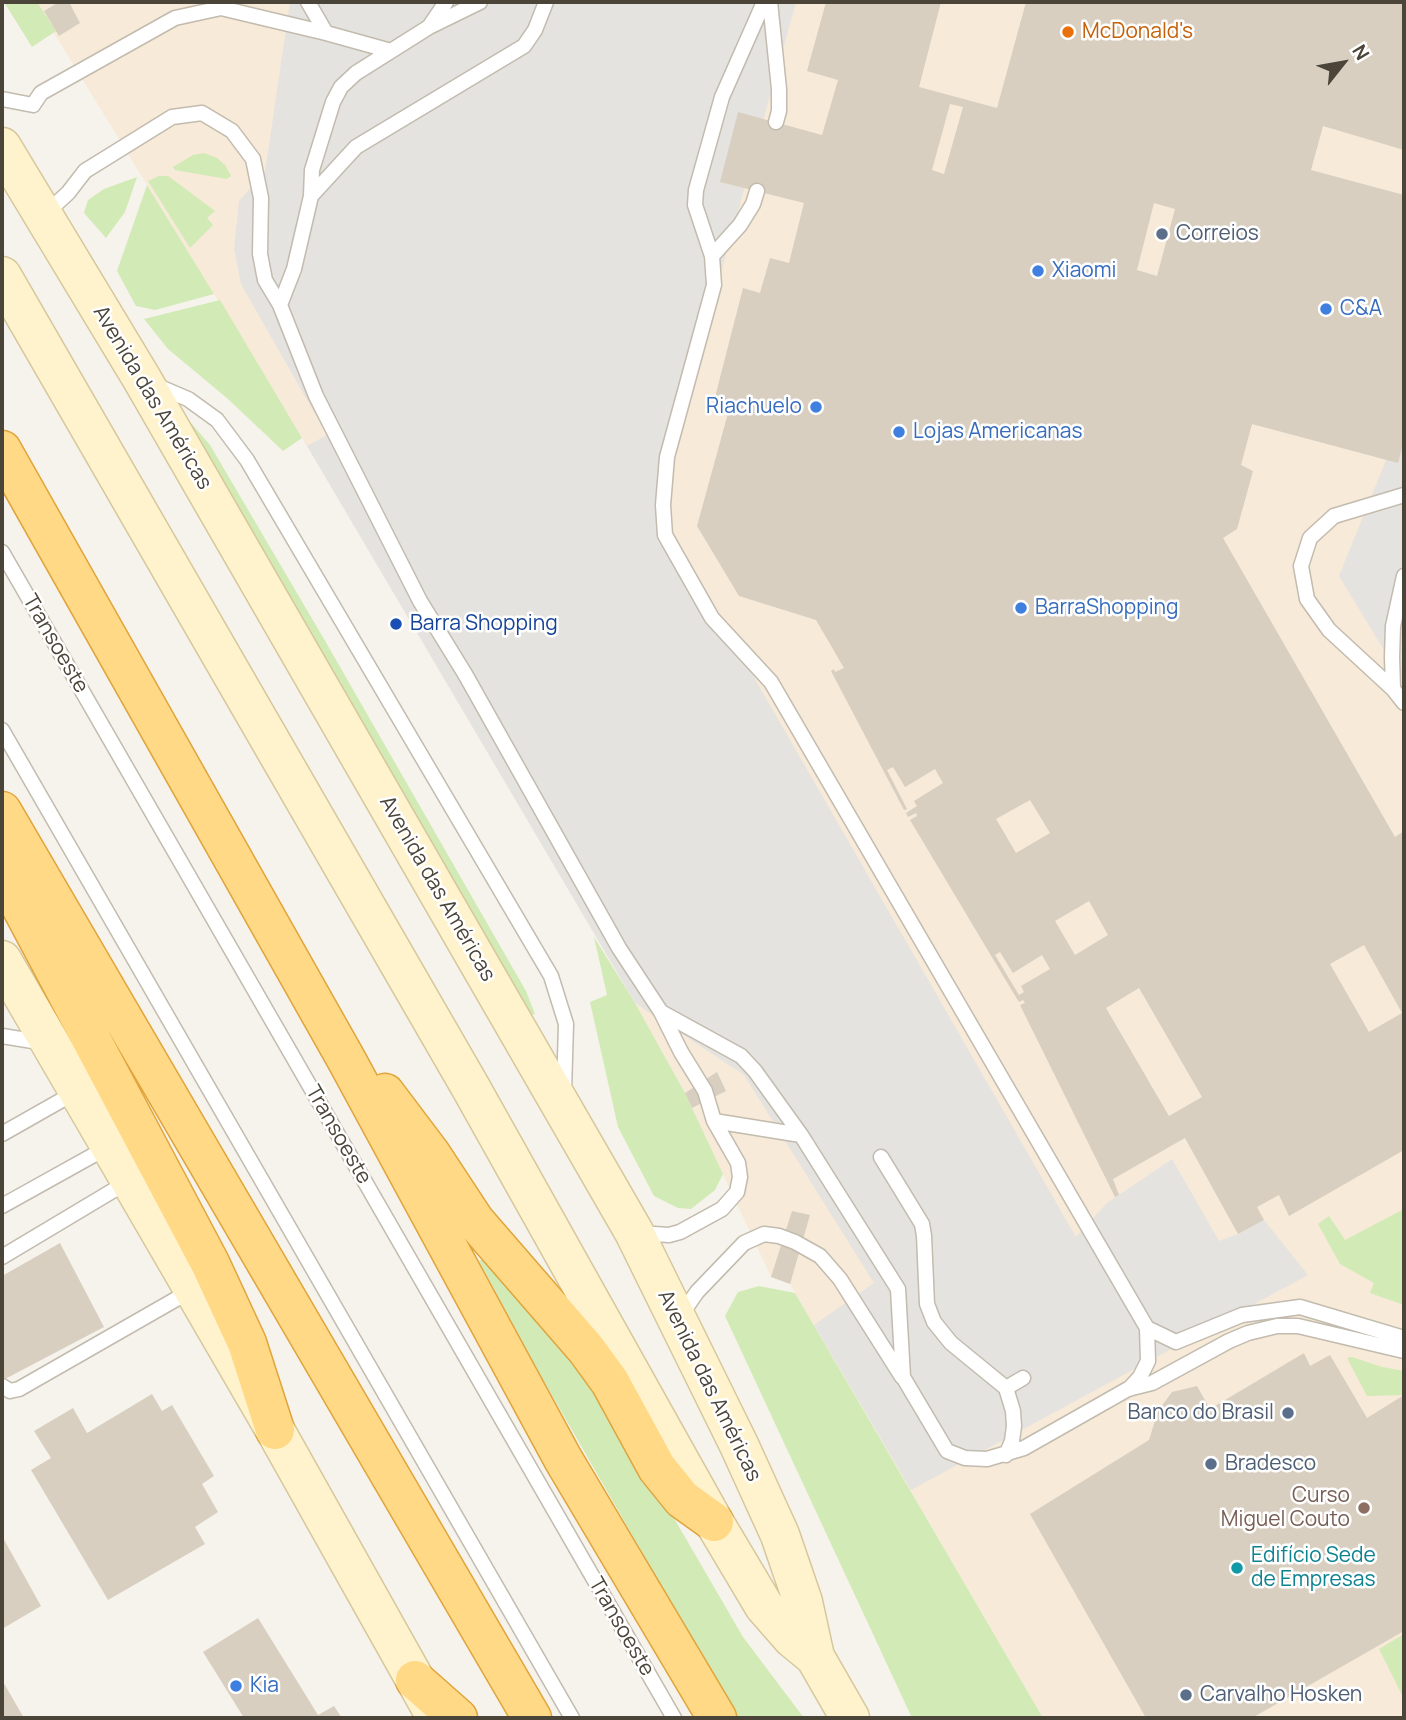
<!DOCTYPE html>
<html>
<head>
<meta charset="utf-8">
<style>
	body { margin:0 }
	#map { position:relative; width:1406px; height:1720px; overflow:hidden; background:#f6f3ec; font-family:Manrope,sans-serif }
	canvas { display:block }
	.frame { position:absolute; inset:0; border:4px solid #4b4439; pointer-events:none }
	.north { position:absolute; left:1308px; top:28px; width:70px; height:70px; -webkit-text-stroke:5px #fff; paint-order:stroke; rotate:59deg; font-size:19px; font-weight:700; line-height:28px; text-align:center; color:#4b4439 }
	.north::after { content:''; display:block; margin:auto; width:24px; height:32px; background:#4b4439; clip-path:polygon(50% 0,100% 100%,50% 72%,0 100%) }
</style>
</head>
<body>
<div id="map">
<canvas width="1406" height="1720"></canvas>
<div class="frame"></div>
<div class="north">N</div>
</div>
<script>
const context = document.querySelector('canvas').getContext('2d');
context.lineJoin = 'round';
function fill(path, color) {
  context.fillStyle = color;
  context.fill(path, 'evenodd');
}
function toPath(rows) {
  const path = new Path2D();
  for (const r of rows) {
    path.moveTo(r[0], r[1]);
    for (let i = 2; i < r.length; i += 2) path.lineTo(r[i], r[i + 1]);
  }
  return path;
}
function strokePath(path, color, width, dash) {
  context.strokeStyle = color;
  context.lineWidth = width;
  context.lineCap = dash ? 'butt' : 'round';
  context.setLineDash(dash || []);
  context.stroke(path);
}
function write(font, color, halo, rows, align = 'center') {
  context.font = font + ' Manrope,sans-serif';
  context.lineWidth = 5;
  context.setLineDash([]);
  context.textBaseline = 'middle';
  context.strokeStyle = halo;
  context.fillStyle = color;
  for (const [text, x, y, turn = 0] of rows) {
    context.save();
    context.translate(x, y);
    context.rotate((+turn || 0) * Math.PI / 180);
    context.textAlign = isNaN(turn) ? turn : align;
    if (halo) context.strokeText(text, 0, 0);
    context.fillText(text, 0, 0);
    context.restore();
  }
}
fill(toPath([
	[35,2,1404,2,1404,1718,1043,1718,790,1284,771,1277,685,1093,635,1003,307,446]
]), '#f7ead8');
fill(toPath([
	[4,2,37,2,56,31,32,47],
	[204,153,217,158,225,165,231,176,227,179,175,170,173,167,193,155],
	[159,176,168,176,215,211,207,218,213,225,190,248,148,181],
	[137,177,125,212,106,238,84,213,88,200,104,189],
	[147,185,214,294,155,310,136,306,117,271],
	[220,300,302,438,283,451,228,399,168,349,144,319],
	[192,424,210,445,324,639,526,991,535,1014,530,1015,189,426],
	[594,937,635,1003,685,1093,723,1174,715,1190,691,1209,678,1208,654,1196,618,1127,590,1002,607,995],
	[1404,1209,1404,1305,1370,1293,1374,1283,1340,1264,1318,1224,1329,1216,1345,1240],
	[484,1259,599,1389,743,1637,804,1718,737,1718,541,1376,479,1261],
	[759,1286,795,1293,1043,1718,912,1718,725,1316,738,1292],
	[1352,1357,1382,1367,1404,1371,1404,1395,1367,1396,1347,1358],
	[1404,1634,1404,1699,1379,1649]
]), '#d2eab5');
fill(toPath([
	[290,2,796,2,656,507,1076,1237,1107,1203,1172,1159,1219,1241,1238,1234,1264,1220,1308,1275,911,1490,814,1325,874,1283,744,1075,635,1003,307,446,327,435,241,284,234,249,239,201,265,172],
	[1404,416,1404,683,1339,576]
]), '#e5e3e0');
fill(toPath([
	[59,2,69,2,80,23,59,36,44,11],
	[826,2,941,2,919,87,997,108,1026,2,1404,2,1404,150,1323,126,1311,170,1404,195,1404,441,1398,463,1252,424,1241,465,1253,471,1237,529,1223,538,1395,837,1404,831,1404,1150,1289,1216,1279,1195,1257,1207,1264,1220,1238,1234,1185,1138,1113,1179,1119,1195,1115,1197,1020,1005,1025,1003,1023,1000,1019,1002,1008,984,910,820,917,816,916,813,908,817,906,813,917,806,914,801,943,783,935,769,905,787,893,767,887,770,907,809,904,810,831,671,834,669,835,672,844,668,816,620,739,596,697,526,730,406,713,405,743,288,760,293,770,258,789,263,804,203,720,182,738,112,822,135,838,80,807,71],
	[950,104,963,107,944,174,932,170],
	[1154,203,1175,209,1157,276,1137,270],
	[1030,800,1050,833,1016,853,996,819],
	[1089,901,1108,935,1075,955,1055,921],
	[1364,945,1402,1013,1369,1032,1330,964],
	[1000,952,1013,973,1042,955,1050,969,1021,986,1024,992,1019,995,995,955],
	[1139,988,1202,1097,1169,1116,1106,1008],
	[717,1072,726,1091,692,1108,685,1093],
	[792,1211,810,1215,790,1284,771,1277],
	[60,1243,104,1327,5,1379,2,1372,2,1276],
	[1304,1353,1310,1366,1330,1355,1367,1418,1404,1395,1404,1631,1252,1718,1146,1718,1030,1514,1149,1440,1158,1411,1172,1392,1197,1386,1210,1409],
	[152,1394,162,1411,172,1405,214,1476,202,1484,218,1512,195,1527,205,1544,108,1600,31,1470,51,1458,34,1431,73,1408,87,1433],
	[2,1536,41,1606,2,1629],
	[258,1618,318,1715,334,1706,342,1718,244,1718,203,1652],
	[2,1680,24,1718,2,1718]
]), '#d8cfc1');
const service = toPath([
	[308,2,326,33],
	[764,2,722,97,696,190,695,205,712,256,714,285,667,457,663,505,665,535,712,618,771,682,1147,1328,1148,1361,1140,1377,1129,1389],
	[770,2,779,89,779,111,776,122],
	[431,26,480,2],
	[2,99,33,105,41,93,175,18,221,8,326,33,391,51],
	[311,196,356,147,524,46,535,30,546,2],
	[44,215,68,193,85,171,172,117,202,113,232,131,253,159,261,198,260,254,265,280,280,305,316,396,420,601,465,674,619,948,661,1012,741,1056,755,1071,801,1135,898,1289,903,1377,947,1451,965,1458,987,1459,1024,1448,1128,1389,1152,1383,1229,1341,1248,1333,1277,1326,1298,1326,1404,1351],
	[712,256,740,225,753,204,757,191],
	[280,305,294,269,311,196,312,170,333,102,341,87,356,73,429,27,446,2],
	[155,385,188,399,217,420,247,460,551,976,566,1024,564,1091],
	[2,552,674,1718],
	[1404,576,1393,626,1392,657,1393,689,1404,703],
	[1393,689,1329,630,1307,599,1301,566,1310,538,1334,516,1404,495],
	[2,730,572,1718],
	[2,1036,45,1043],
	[714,1121,801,1135],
	[2,1134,76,1092],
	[881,1157,922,1224,924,1236,927,1304,934,1322,951,1343,1006,1388,1013,1411,1014,1426,1012,1441,1006,1455],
	[2,1206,108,1147],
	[639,1233,669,1235,680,1232,722,1209,737,1192,740,1177,738,1163,714,1121,705,1091,681,1052,661,1012],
	[2,1257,129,1181],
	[681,1315,697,1292,744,1243,764,1234,779,1236,795,1242,820,1256,840,1279,902,1377],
	[1147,1328,1176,1342,1242,1315,1300,1307,1404,1338],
	[2,1386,10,1391,19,1389,192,1290],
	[1006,1388,1023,1378]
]);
const secondary = toPath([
	[2,147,142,379,634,1232,739,1445,780,1535,803,1602,815,1657,850,1718],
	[2,276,471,1088,714,1522,764,1606,792,1638,815,1657],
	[2,960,275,1430,431,1708]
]);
const trunk = toPath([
	[2,450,346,1059,563,1459,717,1718],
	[2,811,532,1718],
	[2,871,210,1263,247,1343,275,1430],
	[385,1093,431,1154,475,1221,586,1349,610,1382,657,1468,682,1499,714,1522],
	[415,1680,458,1718]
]);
strokePath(service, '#c2bbae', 17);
strokePath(secondary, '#d6c79b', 41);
strokePath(trunk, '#e0a43c', 41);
strokePath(service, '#fff', 14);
strokePath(secondary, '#fff3cd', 38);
strokePath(trunk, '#ffd985', 38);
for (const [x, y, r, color] of [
	[1068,32,7,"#e8710a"],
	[1162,234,7,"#5c6f8a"],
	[1038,271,7,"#3f7fe0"],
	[1326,309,7,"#3f7fe0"],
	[816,407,7,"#3f7fe0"],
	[899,432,7,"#3f7fe0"],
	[1021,608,7,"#3f7fe0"],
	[396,624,7,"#1a4fb4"],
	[1288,1413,7,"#5c6f8a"],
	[1211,1464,7,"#5c6f8a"],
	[1364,1508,7,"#8d6e63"],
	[1237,1568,7,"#0f9aa8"],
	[236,1686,7,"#3f7fe0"],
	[1186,1695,7,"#5c6f8a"]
]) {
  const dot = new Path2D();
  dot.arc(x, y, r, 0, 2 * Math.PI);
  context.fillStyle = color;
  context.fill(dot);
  strokePath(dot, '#fff', 2.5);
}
write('21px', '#c56008', '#fff', [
	["McDonald's",1082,32]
], 'left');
write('21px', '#4e5e75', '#fff', [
	["Correios",1176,234],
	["Banco do Brasil",1274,1413,"right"],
	["Bradesco",1225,1464],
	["Carvalho Hosken",1200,1695]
], 'left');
write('21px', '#366cbe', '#fff', [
	["Xiaomi",1052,271],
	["C&A",1340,309],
	["Riachuelo",802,407,"right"],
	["Lojas Americanas",913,432],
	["BarraShopping",1035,608],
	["Kia",250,1686]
], 'left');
write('21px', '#4b4439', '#fff', [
	["Avenida das Américas",152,398,59],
	["Transoeste",55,644,60],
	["Avenida das Américas",437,889,60],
	["Transoeste",338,1135,60],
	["Avenida das Américas",709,1386,64],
	["Transoeste",621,1627,60]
]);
write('21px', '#164399', '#fff', [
	["Barra Shopping",410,624]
], 'left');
write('21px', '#785e54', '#fff', [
	["Curso",1350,1496],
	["Miguel Couto",1350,1520]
], 'right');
write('21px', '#0d838f', '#fff', [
	["Edifício Sede",1251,1556],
	["de Empresas",1251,1580]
], 'left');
</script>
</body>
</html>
